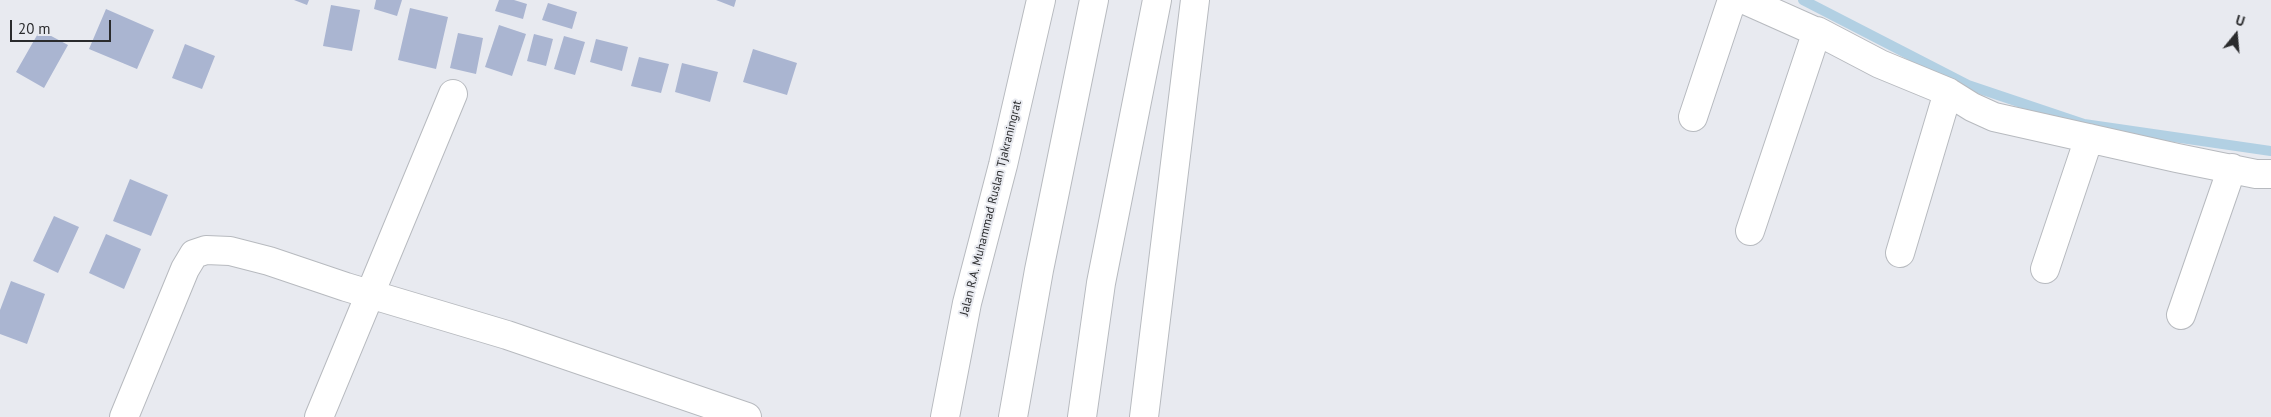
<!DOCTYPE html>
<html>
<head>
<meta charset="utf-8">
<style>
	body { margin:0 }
	#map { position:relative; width:2271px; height:417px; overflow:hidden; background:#e8eaf0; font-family:"PT Sans",sans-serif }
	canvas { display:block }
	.north { position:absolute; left:2211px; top:10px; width:50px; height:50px; -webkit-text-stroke:4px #e8eaf0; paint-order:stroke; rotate:17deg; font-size:14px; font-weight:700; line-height:20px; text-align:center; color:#2a2b2d }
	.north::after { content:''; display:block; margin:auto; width:18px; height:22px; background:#2a2b2d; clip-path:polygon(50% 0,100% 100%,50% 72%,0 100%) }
	.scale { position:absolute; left:10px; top:20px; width:101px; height:22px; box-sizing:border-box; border:2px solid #2a2b2d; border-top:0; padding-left:6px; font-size:15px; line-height:18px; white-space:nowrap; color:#2a2b2d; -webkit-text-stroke:4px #e8eaf0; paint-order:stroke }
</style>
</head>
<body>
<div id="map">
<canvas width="2271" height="417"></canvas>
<div class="north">U</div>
<div class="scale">20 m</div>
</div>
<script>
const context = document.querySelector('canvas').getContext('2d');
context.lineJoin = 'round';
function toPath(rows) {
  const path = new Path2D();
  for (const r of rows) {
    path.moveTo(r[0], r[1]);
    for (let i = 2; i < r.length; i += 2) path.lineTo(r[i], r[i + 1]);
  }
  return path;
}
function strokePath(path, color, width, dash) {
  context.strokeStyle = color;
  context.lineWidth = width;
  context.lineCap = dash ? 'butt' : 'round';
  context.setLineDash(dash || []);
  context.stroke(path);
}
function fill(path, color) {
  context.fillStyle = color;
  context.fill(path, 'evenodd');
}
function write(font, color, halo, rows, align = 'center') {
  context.font = font + ' "PT Sans",sans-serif';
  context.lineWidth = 4;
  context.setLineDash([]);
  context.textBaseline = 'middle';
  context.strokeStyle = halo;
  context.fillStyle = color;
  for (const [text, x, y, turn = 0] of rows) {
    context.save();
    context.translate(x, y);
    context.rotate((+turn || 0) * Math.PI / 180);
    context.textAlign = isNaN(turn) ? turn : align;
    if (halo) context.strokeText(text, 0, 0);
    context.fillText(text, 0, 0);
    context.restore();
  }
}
strokePath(toPath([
	[1803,0,1968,85,2084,124,2271,151]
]), '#b2d0e3', 10);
fill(toPath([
	[294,0,309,0,307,5],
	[376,0,402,0,397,16,374,9],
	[499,0,514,0,527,4,523,19,495,11],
	[716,0,736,0,734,7],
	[548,3,577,12,572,29,542,20],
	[331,5,360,10,352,51,323,46],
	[410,8,448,17,436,69,398,60],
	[106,9,154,30,137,69,89,49],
	[499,25,526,34,512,76,485,67],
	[40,30,68,45,44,88,16,72],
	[458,33,483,38,476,74,450,68],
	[534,34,553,39,546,66,527,61],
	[564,36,585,42,575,75,554,69],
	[596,39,628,47,622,71,590,62],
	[185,44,215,56,202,89,172,78],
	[753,49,797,63,787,95,743,82],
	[639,57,669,64,661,93,631,86],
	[682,63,718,72,710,102,675,92],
	[130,179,168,195,151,236,113,221],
	[54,216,79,227,58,273,33,261],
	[106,234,141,249,124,289,89,273],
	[11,281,45,294,27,344,0,334,0,310]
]), '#aab5d1');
const minor = toPath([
	[1745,0,1819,33,1817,31,1880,64,1948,92,1972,107,1994,117,2177,158,2256,174,2271,174],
	[1693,117,1732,0],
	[1750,231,1817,31],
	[1900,253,1948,92],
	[2045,269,2089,138],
	[2181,315,2232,168],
	[124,417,185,269,194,254,206,250,230,251,269,261,346,287,507,335,747,417],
	[319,417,453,94],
	[945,417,967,303,1003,165,1041,0],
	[1144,417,1195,0]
]);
const highway = toPath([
	[1013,417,1039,270,1094,0],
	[1082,417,1101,283,1157,0]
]);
strokePath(minor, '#b7babf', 30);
strokePath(highway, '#b7babf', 30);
strokePath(minor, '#fff', 28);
strokePath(highway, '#fff', 28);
write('12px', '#2a2b2d', '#e8eaf0', [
	["Jalan R.A. Muhammad Ruslan Tjakraningrat",991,208,-76]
]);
</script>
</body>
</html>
